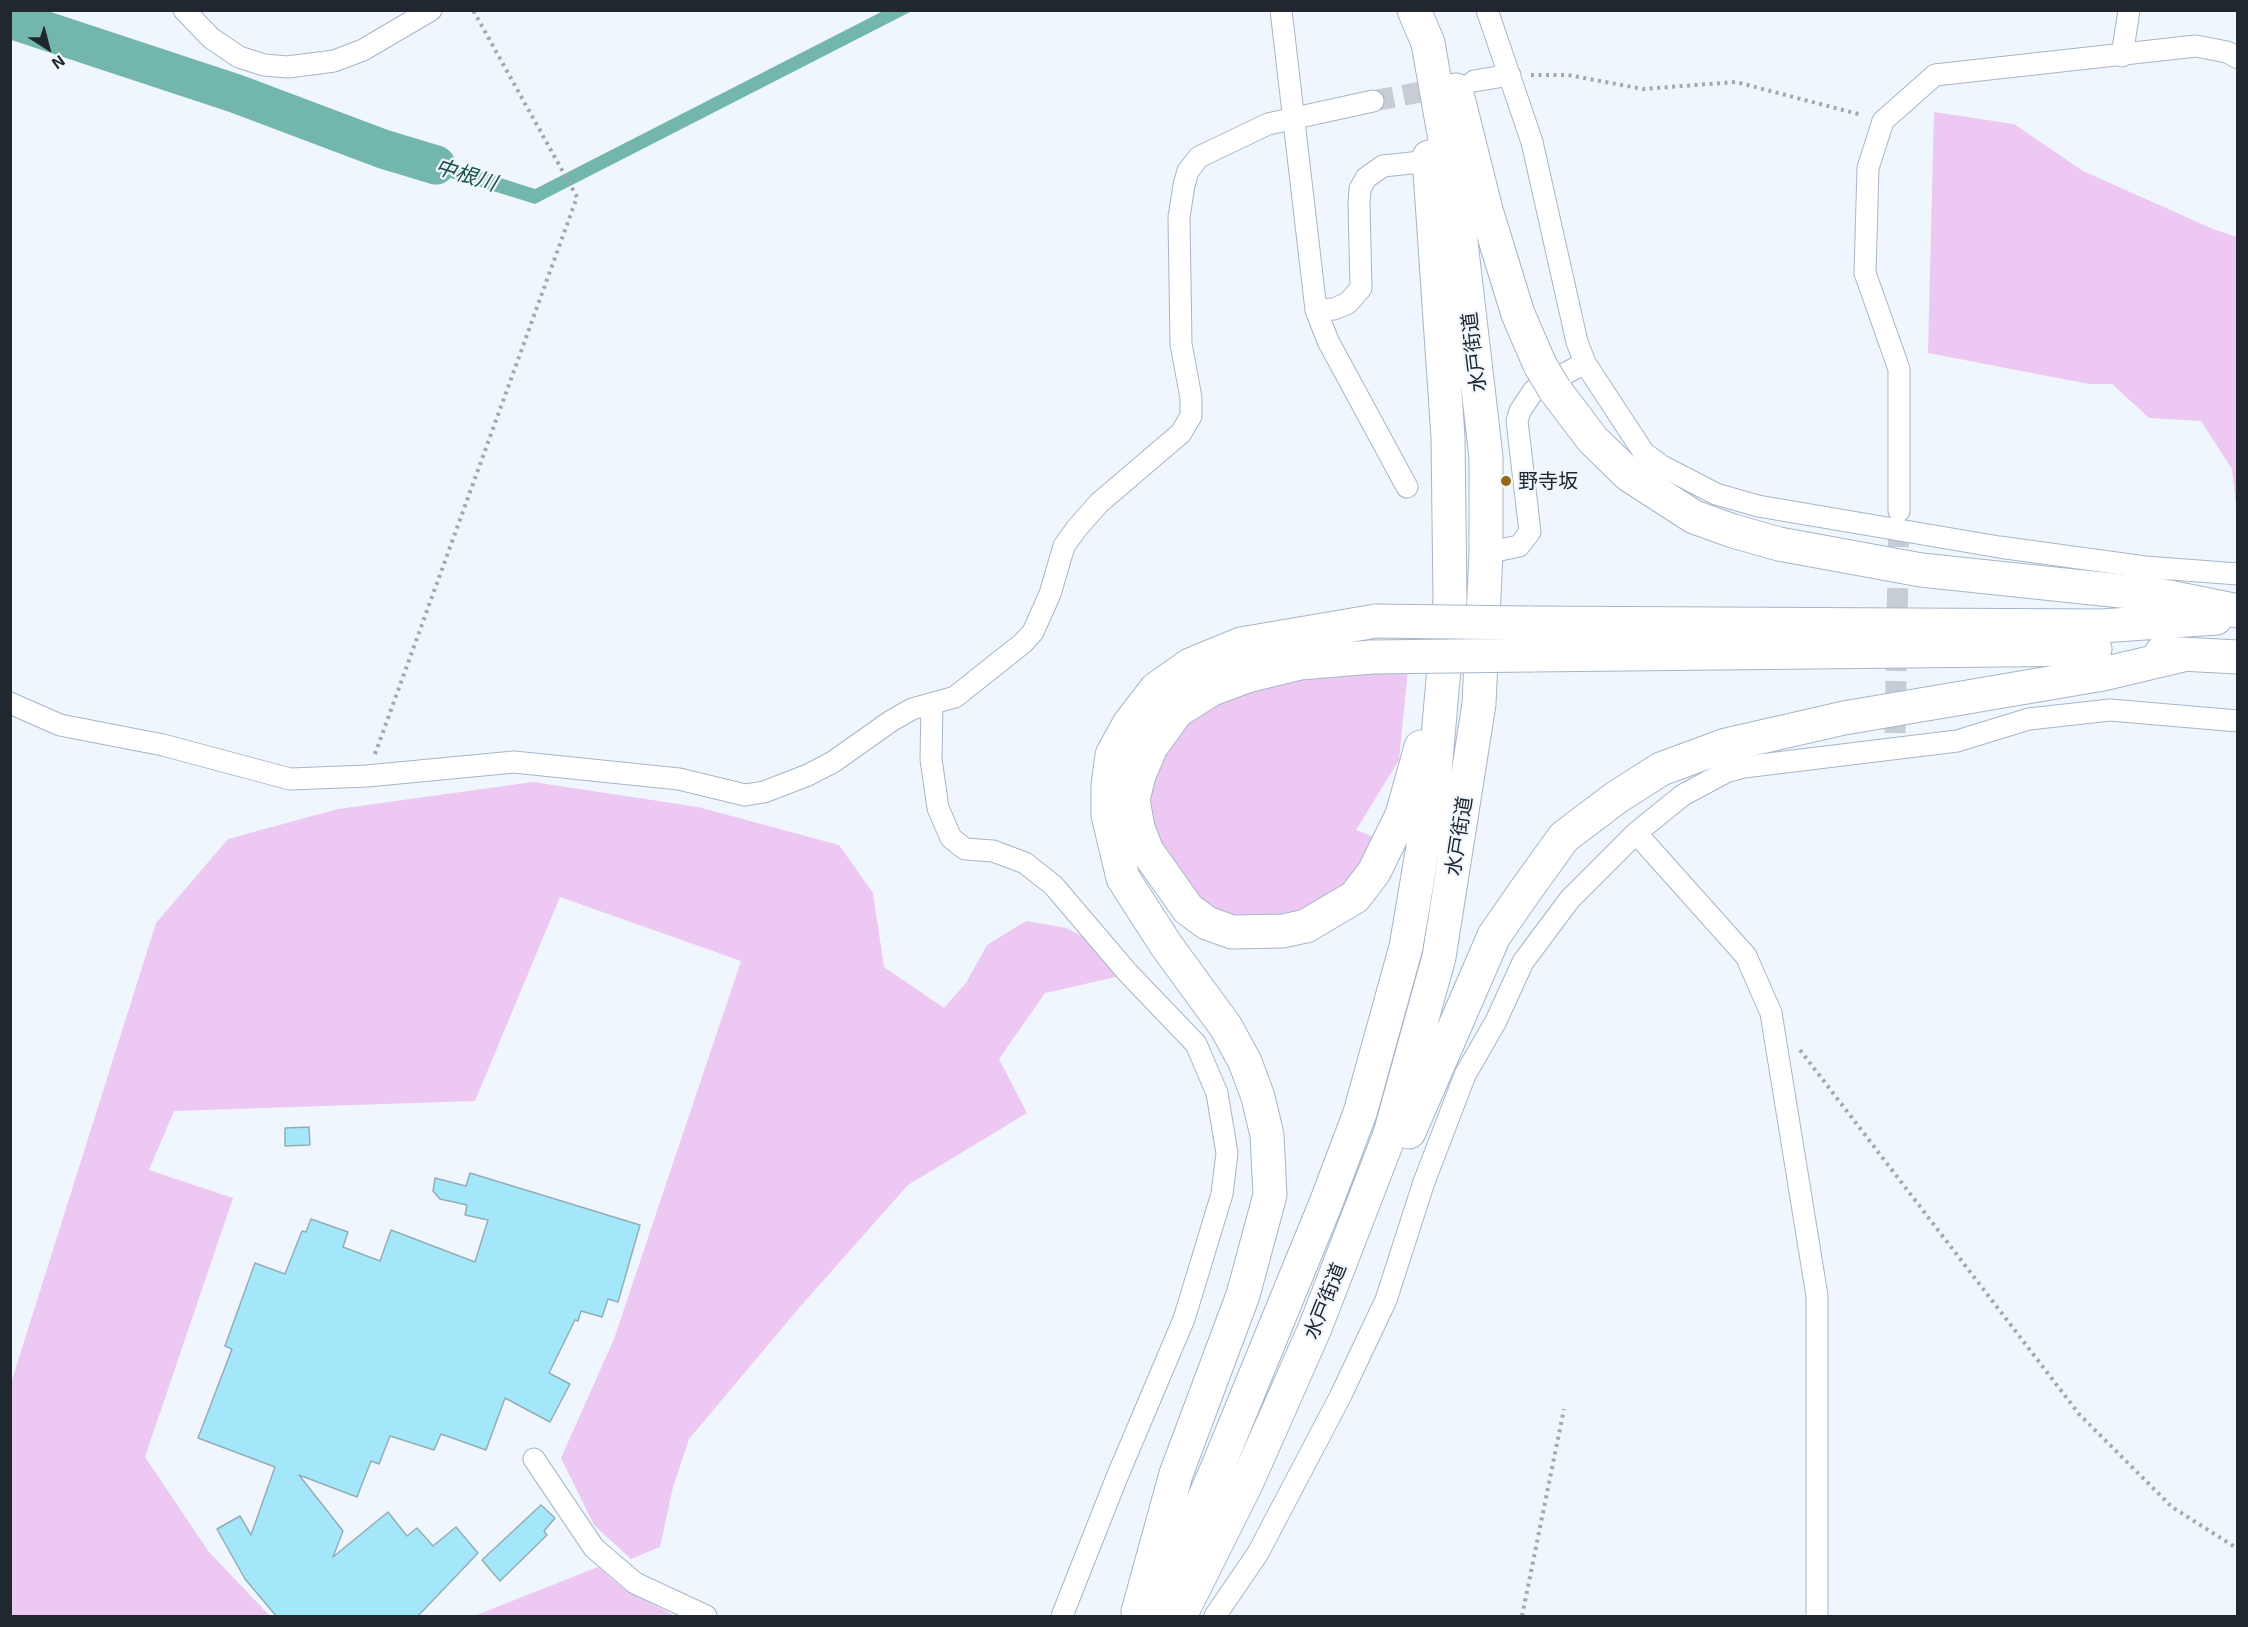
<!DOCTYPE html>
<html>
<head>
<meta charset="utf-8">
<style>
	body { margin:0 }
	#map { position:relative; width:2248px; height:1627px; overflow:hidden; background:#f0f6fe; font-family:"Exo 2",sans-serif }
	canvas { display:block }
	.frame { position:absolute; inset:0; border:12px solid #21272e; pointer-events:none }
	.north { position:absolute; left:18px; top:18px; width:60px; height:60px; -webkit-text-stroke:4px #f0f6fe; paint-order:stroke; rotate:144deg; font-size:16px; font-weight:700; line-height:24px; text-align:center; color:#21272e }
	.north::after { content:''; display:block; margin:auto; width:21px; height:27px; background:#21272e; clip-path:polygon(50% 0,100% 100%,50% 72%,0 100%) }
</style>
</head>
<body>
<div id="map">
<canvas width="2248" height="1627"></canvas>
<div class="frame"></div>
<div class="north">N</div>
</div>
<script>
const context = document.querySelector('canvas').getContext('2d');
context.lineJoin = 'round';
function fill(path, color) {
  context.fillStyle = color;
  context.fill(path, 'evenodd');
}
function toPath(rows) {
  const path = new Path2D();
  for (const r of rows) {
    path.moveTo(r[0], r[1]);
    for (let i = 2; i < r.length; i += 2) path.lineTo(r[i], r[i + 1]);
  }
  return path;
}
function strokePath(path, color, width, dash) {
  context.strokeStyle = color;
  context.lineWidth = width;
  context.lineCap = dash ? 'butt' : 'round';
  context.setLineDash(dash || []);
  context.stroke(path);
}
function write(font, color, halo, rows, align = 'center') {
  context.font = font + ' "Exo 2","Noto Sans JP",sans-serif';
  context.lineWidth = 4.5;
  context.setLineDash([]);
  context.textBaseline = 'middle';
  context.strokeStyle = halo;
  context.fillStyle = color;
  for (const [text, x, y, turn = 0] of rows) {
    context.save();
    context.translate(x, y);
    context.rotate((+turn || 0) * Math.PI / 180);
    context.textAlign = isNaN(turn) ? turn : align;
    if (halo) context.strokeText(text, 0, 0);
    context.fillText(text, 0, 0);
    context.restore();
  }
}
fill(toPath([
	[1934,112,2014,124,2083,171,2213,229,2237,237,2237,515,2232,469,2201,421,2149,418,2112,384,2089,384,1928,353],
	[1408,670,1399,760,1356,830,1380,839,1349,884,1301,913,1239,919,1210,908,1187,889,1154,841,1150,803,1151,779,1171,738,1205,706,1300,673],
	[533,782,698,807,839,845,873,893,884,967,944,1008,966,983,987,945,1026,921,1066,928,1094,942,1116,977,1045,993,999,1059,1027,1113,908,1185,799,1308,689,1439,673,1487,660,1547,631,1559,594,1525,561,1458,614,1339,741,961,560,897,475,1101,174,1111,149,1170,233,1198,145,1457,209,1552,270,1616,11,1616,11,1383,156,923,228,839,338,809],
	[598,1567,625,1590,675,1616,474,1616]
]), '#edc8f2');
fill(toPath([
	[885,10,912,11,535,204,380,156,388,142,535,189]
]), '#73b7ac');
strokePath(toPath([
	[10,19,237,94,383,149,436,165]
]), '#73b7ac', 39);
const building = toPath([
	[309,1127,310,1145,285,1146,285,1128,309,1127],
	[470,1173,640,1225,618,1302,608,1299,602,1317,581,1311,578,1321,575,1320,549,1373,570,1384,550,1422,505,1398,486,1450,441,1434,434,1450,390,1436,379,1464,371,1461,357,1497,299,1475,343,1531,333,1557,388,1512,407,1536,417,1528,433,1546,456,1527,478,1553,417,1617,277,1617,245,1579,217,1529,240,1516,251,1535,275,1467,198,1438,232,1349,225,1346,255,1263,285,1274,302,1231,306,1232,311,1219,348,1232,343,1247,380,1261,391,1230,475,1262,488,1220,465,1215,467,1205,440,1199,433,1191,435,1178,466,1186,470,1173],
	[541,1505,555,1518,544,1531,547,1535,500,1581,482,1560,541,1505]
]);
fill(building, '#a5e7fa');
strokePath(building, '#93aeb6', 1.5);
strokePath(toPath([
	[1373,101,1447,87],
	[1895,733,1899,512]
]), '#c7cdd4', 21, [21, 10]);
const street = toPath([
	[184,10,211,38,239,57,264,65,288,67,334,61,363,50,431,10],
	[1281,10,1316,310,1328,341,1407,487],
	[1487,10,1532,142,1577,342,1585,363,1644,453,1662,466,1716,494,1758,506,1999,547,2145,567,2238,574],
	[2122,56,2129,10],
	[1474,81,1510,75],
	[1316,310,1334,309,1348,303,1361,288,1359,204,1360,189,1366,178,1383,166,1430,161],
	[1899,511,1899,369,1865,273,1868,168,1883,121,1935,75,2196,46,2227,52,2238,58],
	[1486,553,1519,546,1530,532,1517,421,1520,411,1534,390,1585,363],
	[10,703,60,725,163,745,290,779,367,776,514,762,679,779,745,795,764,792,808,775,833,762,891,721,912,709,955,697,1023,643,1033,632,1050,594,1064,546,1077,528,1099,503,1181,433,1191,416,1191,398,1181,344,1179,217,1184,185,1188,171,1199,157,1268,124,1373,101],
	[932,704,931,759,938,808,951,838,965,849,993,851,1025,863,1053,885,1128,973,1196,1044,1217,1093,1227,1153,1222,1194,1184,1319,1117,1477,1062,1616],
	[1636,833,1746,956,1771,1013,1817,1296,1817,1616],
	[534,1459,594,1548,635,1583,706,1616],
	[1215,1616,1258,1553,1340,1397,1386,1300,1424,1182,1465,1075,1496,1021,1523,962,1570,899,1636,833,1683,795,1726,772,1744,767,1957,741,2029,719,2110,710,2238,721]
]);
const highway = toPath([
	[1456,90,1486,210,1518,314,1540,365],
	[1555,390,1593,440,1629,475,1694,517,1733,531,1779,544,1921,570,2159,595,2238,611],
	[1528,623,2102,626,2216,618],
	[2161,653,2238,657],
	[1532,655,2095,649],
	[1372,657,1300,663,1247,676,1212,689,1177,711,1151,747,1139,775,1133,800,1138,828,1147,851,1188,909,1207,923,1232,932,1283,931,1306,926,1355,897,1374,872,1402,815,1421,747],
	[1409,1132,1494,936,1523,894,1564,837,1617,797,1661,769,1726,745,1844,718,2103,674,2183,655],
	[1138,1612,1176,1474,1243,1295,1270,1195,1267,1135,1258,1097,1245,1062,1226,1027,1166,945,1123,878,1108,815,1108,786,1112,755,1129,724,1156,689,1190,665,1241,644,1376,621],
	[1153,1616,1219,1464,1326,1203,1360,1113,1406,947,1434,782,1450,600,1448,437,1429,157],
	[1180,1616,1247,1482,1315,1328,1390,1134,1439,957,1479,704,1486,553,1486,457,1457,208,1428,43,1414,10]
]);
strokePath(street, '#a6b6c8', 23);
strokePath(highway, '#a6b6c8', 35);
strokePath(toPath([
	[1531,75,1568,75,1643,89,1736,82,1862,115],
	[375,754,577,197,473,10],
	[1800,1050,2079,1414,2172,1507,2238,1549],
	[1522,1616,1564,1409]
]), '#a2a8b0', 4, [3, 4.5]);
strokePath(street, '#fff', 21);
strokePath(highway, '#fff', 33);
const highwayBridge = toPath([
	[1540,365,1555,390],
	[1376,621,1528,623],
	[1372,657,1532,655]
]);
strokePath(highwayBridge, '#a6b6c8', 35, []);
strokePath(highwayBridge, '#fff', 33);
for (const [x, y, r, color] of [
	[1506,481,6,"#936913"]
]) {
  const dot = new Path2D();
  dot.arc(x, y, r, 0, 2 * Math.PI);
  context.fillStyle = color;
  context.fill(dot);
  strokePath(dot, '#f0f6fe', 2);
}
write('20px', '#21272e', '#f0f6fe', [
	["水戸街道",1474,352,-97],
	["水戸街道",1459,836,-81],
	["水戸街道",1325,1301,-68]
]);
write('20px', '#21272e', '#f0f6fe', [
	["野寺坂",1518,481]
], 'left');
write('italic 21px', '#18524b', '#f0f6fe', [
	["中根川",466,175,17]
]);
</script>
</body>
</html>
